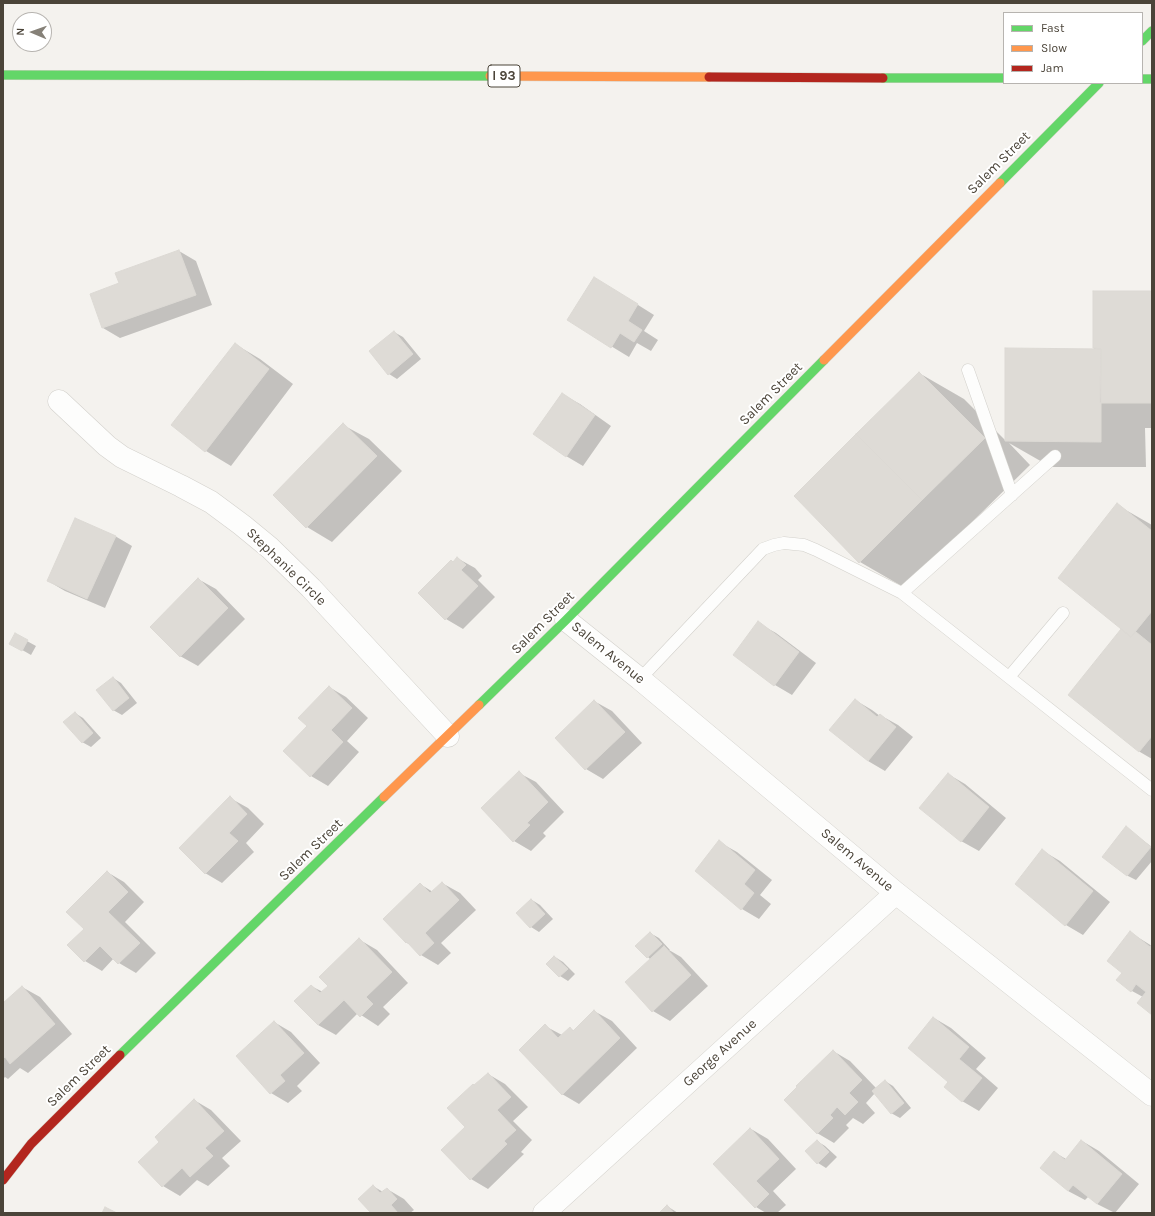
<!DOCTYPE html>
<html>
<head>
<meta charset="utf-8">
<style>
	body { margin:0 }
	#map { position:relative; width:1155px; height:1216px; overflow:hidden; background:#f4f2ee; font-family:Karla,sans-serif }
	canvas { display:block }
	.frame { position:absolute; inset:0; border:4px solid #4b4439; pointer-events:none }
	.legend { position:absolute; left:1003px; top:12px; width:140px; height:72px; box-sizing:border-box; background:#fff; border:1px solid #b7b4b0; margin:0; padding:5px 7px; list-style:none; font-size:12px; color:#4b4439 }
	.legend li { display:flex; align-items:center; gap:8px; height:20px }
	.legend b { width:20px; border:1px solid #b7b4b0 }
	.north { position:absolute; left:12px; top:12px; width:40px; height:40px; box-sizing:border-box; background:#fff; border:1px solid #b7b4b0; border-radius:50%; rotate:272deg; font-size:11px; font-weight:700; line-height:16px; text-align:center; color:#4b4439 }
	.north::after { content:''; display:block; margin:auto; width:14px; height:18px; background:#868178; clip-path:polygon(50% 0,100% 100%,50% 72%,0 100%) }
</style>
</head>
<body>
<div id="map">
<canvas width="1155" height="1216"></canvas>
<div class="frame"></div>
<ul class="legend">
<li><b style="height:5px;background:#63d668"></b>Fast</li>
<li><b style="height:5px;background:#ff974d"></b>Slow</li>
<li><b style="height:5px;background:#b3261e"></b>Jam</li>
</ul>
<div class="north">N</div>
</div>
<script>
const context = document.querySelector('canvas').getContext('2d');
context.lineJoin = 'round';
function fill(path, color) {
  context.fillStyle = color;
  context.fill(path, 'evenodd');
}
function toPath(rows) {
  const path = new Path2D();
  for (const r of rows) {
    path.moveTo(r[0], r[1]);
    for (let i = 2; i < r.length; i += 2) path.lineTo(r[i], r[i + 1]);
  }
  return path;
}
function strokePath(path, color, width, dash) {
  context.strokeStyle = color;
  context.lineWidth = width;
  context.lineCap = dash ? 'butt' : 'round';
  context.setLineDash(dash || []);
  context.stroke(path);
}
function write(font, color, halo, rows, align = 'center') {
  context.font = font + ' Karla,sans-serif';
  context.lineWidth = 4;
  context.setLineDash([]);
  context.textBaseline = 'middle';
  context.strokeStyle = halo;
  context.fillStyle = color;
  for (const [text, x, y, turn = 0] of rows) {
    context.save();
    context.translate(x, y);
    context.rotate((+turn || 0) * Math.PI / 180);
    context.textAlign = isNaN(turn) ? turn : align;
    if (halo) context.strokeText(text, 0, 0);
    context.fillText(text, 0, 0);
    context.restore();
  }
}
fill(toPath([
	[179,251,196,261,212,305,120,338,103,328,91,295,121,284],
	[611,288,654,315,644,331,658,340,651,351,637,343,629,357,568,320],
	[1094,292,1152,292,1152,428,1145,428,1146,467,1051,467,1009,443,1030,465,905,588,860,562,919,373,964,399,1006,441,1094,349],
	[394,332,403,337,421,359,397,379,389,374],
	[235,344,260,359,293,384,231,466,206,451],
	[562,394,580,404,611,426,583,466,566,456],
	[343,425,369,439,402,471,332,542,307,527,274,495],
	[1117,505,1152,525,1152,759,1140,752,1070,695,1123,629],
	[115,536,132,546,105,608,65,591,48,581],
	[457,558,475,568,482,576,478,580,495,597,463,629,446,619,419,593,451,561,453,562],
	[198,579,216,589,245,619,198,666,180,656],
	[758,623,776,633,816,663,792,695,775,685],
	[16,635,36,646,31,655,10,643],
	[113,678,121,683,137,703,122,715,113,710],
	[329,687,346,697,368,718,347,741,359,752,328,786,311,776,308,726],
	[855,700,872,710,880,716,880,715,898,725,913,737,885,771,868,761],
	[594,701,612,711,642,743,603,779,586,769,556,738],
	[75,713,83,718,101,738,91,747,82,742],
	[519,773,536,782,564,812,543,833,546,836,531,851,514,841],
	[948,774,965,784,1006,818,979,851,961,841],
	[230,798,248,808,264,824,246,843,254,852,222,883,205,873],
	[1126,828,1152,847,1152,861,1136,880,1128,876,1104,856],
	[719,842,737,852,772,880,760,895,771,904,759,919,742,909,696,871],
	[1043,851,1060,861,1110,902,1083,935,1066,925],
	[107,872,124,882,144,902,125,922,156,953,136,973,119,963,114,958,102,971,85,961,85,929],
	[442,883,460,893,476,910,441,943,451,953,438,965,421,955,412,946,407,943,384,919,420,884,433,892],
	[532,900,540,905,553,919,539,932,531,927],
	[650,933,659,938,670,950,669,950,681,957,708,986,670,1021,653,1011,651,960,637,946],
	[1131,933,1152,946,1152,1014,1143,997,1132,991,1123,973],
	[360,940,377,950,408,983,383,1007,390,1014,378,1026,358,1013,336,1035,318,1025,311,986,323,992,329,986],
	[555,957,563,962,575,974,568,981,560,976],
	[22,987,40,997,72,1034,28,1073,20,1068,8,1079,5,1077,3,1079,3,1004],
	[594,1011,612,1021,637,1048,579,1104,562,1094,545,1026,562,1035,570,1028,574,1031],
	[934,1018,951,1028,986,1058,976,1069,998,1088,979,1111,962,1101,950,1082],
	[274,1022,291,1032,320,1063,297,1086,302,1091,288,1103,271,1093,237,1056],
	[833,1051,850,1061,876,1088,885,1081,893,1086,911,1108,900,1118,891,1113,875,1093,866,1103,875,1113,863,1124,853,1118,846,1125,849,1128,834,1143,817,1133],
	[488,1074,505,1084,528,1107,513,1121,532,1140,521,1152,524,1154,488,1189,471,1179,443,1150,466,1127,475,1086],
	[194,1100,211,1110,241,1141,222,1158,230,1166,208,1186,197,1180,180,1196,163,1186,160,1142],
	[751,1129,768,1139,796,1169,773,1191,786,1205,777,1213,766,1213,756,1207],
	[817,1141,825,1146,837,1157,826,1168,818,1163],
	[1082,1141,1099,1151,1139,1184,1115,1213,1097,1204,1089,1196,1085,1200,1068,1191,1054,1152,1066,1159],
	[373,1186,383,1192,387,1189,404,1199,414,1210,410,1213,372,1213],
	[667,1206,678,1213,660,1213]
]), '#0003');
const building = toPath([
	[179,250,196,295,102,328,90,294,119,283,115,273,179,250],
	[594,277,638,304,628,321,642,330,634,342,620,333,611,348,567,320,594,277],
	[1093,291,1152,291,1152,403,1100,403,1101,349,1093,348,1093,291],
	[394,331,413,354,388,375,369,351,394,331],
	[235,343,269,369,205,452,171,425,235,343],
	[1005,348,1101,349,1101,442,1005,441,1005,348],
	[919,372,985,438,922,500,856,434,919,372],
	[562,393,595,415,566,457,533,434,562,393],
	[343,423,377,456,306,528,273,495,343,423],
	[856,434,922,500,859,563,794,496,856,434],
	[1117,503,1152,531,1152,611,1131,637,1058,578,1117,503],
	[75,518,116,536,87,599,47,581,75,518],
	[457,557,466,565,461,570,478,586,445,620,418,593,451,560,453,562,457,557],
	[198,578,228,608,180,657,150,627,198,578],
	[758,621,799,652,774,686,733,655,758,621],
	[1121,629,1131,637,1136,632,1152,645,1152,736,1139,752,1068,695,1121,629],
	[15,633,28,640,22,651,9,644,15,633],
	[113,677,129,698,113,711,96,690,113,677],
	[329,686,352,708,331,730,343,742,310,777,283,751,307,726,298,718,329,686],
	[855,699,877,717,880,714,896,727,868,761,829,730,855,699],
	[594,700,625,732,585,770,555,738,594,700],
	[75,712,93,733,82,743,63,722,75,712],
	[519,771,548,802,527,823,530,825,513,842,481,808,519,771],
	[948,773,989,807,961,842,919,808,948,773],
	[230,796,247,814,229,833,238,841,205,874,179,848,230,796],
	[1126,826,1151,847,1127,876,1102,857,1126,826],
	[719,840,755,870,744,884,754,893,741,910,695,871,719,840],
	[1042,849,1093,891,1065,926,1015,884,1042,849],
	[107,871,128,892,108,912,140,943,118,964,100,946,84,962,67,945,84,929,66,912,107,871],
	[442,882,459,900,425,933,434,943,420,956,407,942,406,943,383,919,420,883,430,893,442,882],
	[531,899,545,914,530,928,516,913,531,899],
	[1130,931,1150,947,1152,944,1152,1015,1137,1003,1146,992,1136,984,1131,992,1116,980,1122,973,1107,961,1130,931],
	[650,932,662,944,647,958,635,946,650,932],
	[359,938,392,972,366,997,373,1004,360,1017,344,1000,318,1025,294,1001,311,985,320,993,328,986,319,977,359,938],
	[664,946,691,975,652,1012,625,982,664,946],
	[554,956,568,969,559,977,546,964,554,956],
	[22,986,55,1024,10,1064,5,1057,3,1059,3,1003,22,986],
	[594,1010,620,1038,562,1095,519,1050,545,1024,558,1038,570,1027,573,1031,594,1010],
	[933,1017,969,1047,959,1059,982,1078,962,1102,944,1087,948,1082,908,1048,933,1017],
	[274,1021,304,1053,280,1075,285,1081,270,1094,236,1056,274,1021],
	[833,1050,862,1080,849,1093,858,1102,845,1115,837,1107,830,1115,833,1118,817,1134,784,1100,797,1087,796,1086,833,1050],
	[488,1073,511,1097,497,1110,516,1130,504,1141,507,1144,470,1180,441,1150,465,1127,447,1108,473,1084,474,1085,488,1073],
	[885,1080,904,1103,891,1114,872,1091,885,1080],
	[194,1099,224,1131,205,1148,213,1156,190,1177,182,1168,162,1187,138,1162,159,1142,155,1137,194,1099],
	[750,1128,779,1159,756,1181,769,1194,755,1208,713,1164,750,1128],
	[817,1140,829,1152,817,1164,805,1151,817,1140],
	[1081,1140,1122,1174,1097,1204,1073,1185,1068,1191,1040,1168,1054,1151,1065,1160,1081,1140],
	[373,1185,380,1193,387,1188,397,1199,391,1205,398,1213,371,1213,358,1199,373,1185],
	[667,1205,674,1213,659,1213,667,1205],
	[105,1207,117,1213,102,1213,105,1207]
]);
fill(building, '#dedbd6');
strokePath(building, '#dcd9d4', 1);
const lane = toPath([
	[968,370,1012,495],
	[902,593,1055,456],
	[1009,677,1063,613],
	[640,679,763,549,774,545,784,543,804,545,816,550,902,593,1152,790]
]);
const street = toPath([
	[59,401,107,446,122,457,181,486,211,502,242,525,270,548,311,588,448,736],
	[566,620,640,679,896,893,1152,1095],
	[544,1213,896,893]
]);
const fast = toPath([
	[1142,41,1152,31],
	[3,75,490,76],
	[883,78,1004,78],
	[1142,79,1152,79],
	[1000,183,1099,83],
	[479,705,566,620,824,360],
	[120,1055,384,797]
]);
const slow = toPath([
	[490,76,709,77],
	[824,360,1000,183],
	[384,797,479,705]
]);
const jam = toPath([
	[709,77,883,78],
	[3,1180,31,1144,120,1055]
]);
strokePath(lane, '#d2d0cb', 13);
strokePath(street, '#d2d0cb', 23);
strokePath(fast, '#d3cfc5', 10);
strokePath(slow, '#d3cfc5', 10);
strokePath(jam, '#d3cfc5', 10);
strokePath(lane, '#fdfdfc', 12);
strokePath(street, '#fdfdfc', 22);
strokePath(fast, '#63d668', 9);
strokePath(slow, '#ff974d', 9);
strokePath(jam, '#b3261e', 9);
for (const [x, y, w] of [
	[504,76,32]
]) {
  const box = new Path2D();
  box.roundRect(x - w / 2, y - 11, w, 22, 3);
  context.fillStyle = '#fff';
  context.fill(box);
  strokePath(box, '#4b4439', 1);
}
write('bold 13px', '#4b4439', null, [
	["I 93",504,76]
]);
write('14px', '#4b4439', '#fff', [
	["Salem Street",999,163,-45],
	["Salem Street",771,394,-45],
	["Stephanie Circle",286,567,44],
	["Salem Street",543,623,-45],
	["Salem Avenue",608,653,39],
	["Salem Street",311,850,-44],
	["Salem Avenue",857,860,40],
	["George Avenue",720,1053,-42],
	["Salem Street",79,1076,-44]
]);
</script>
</body>
</html>
